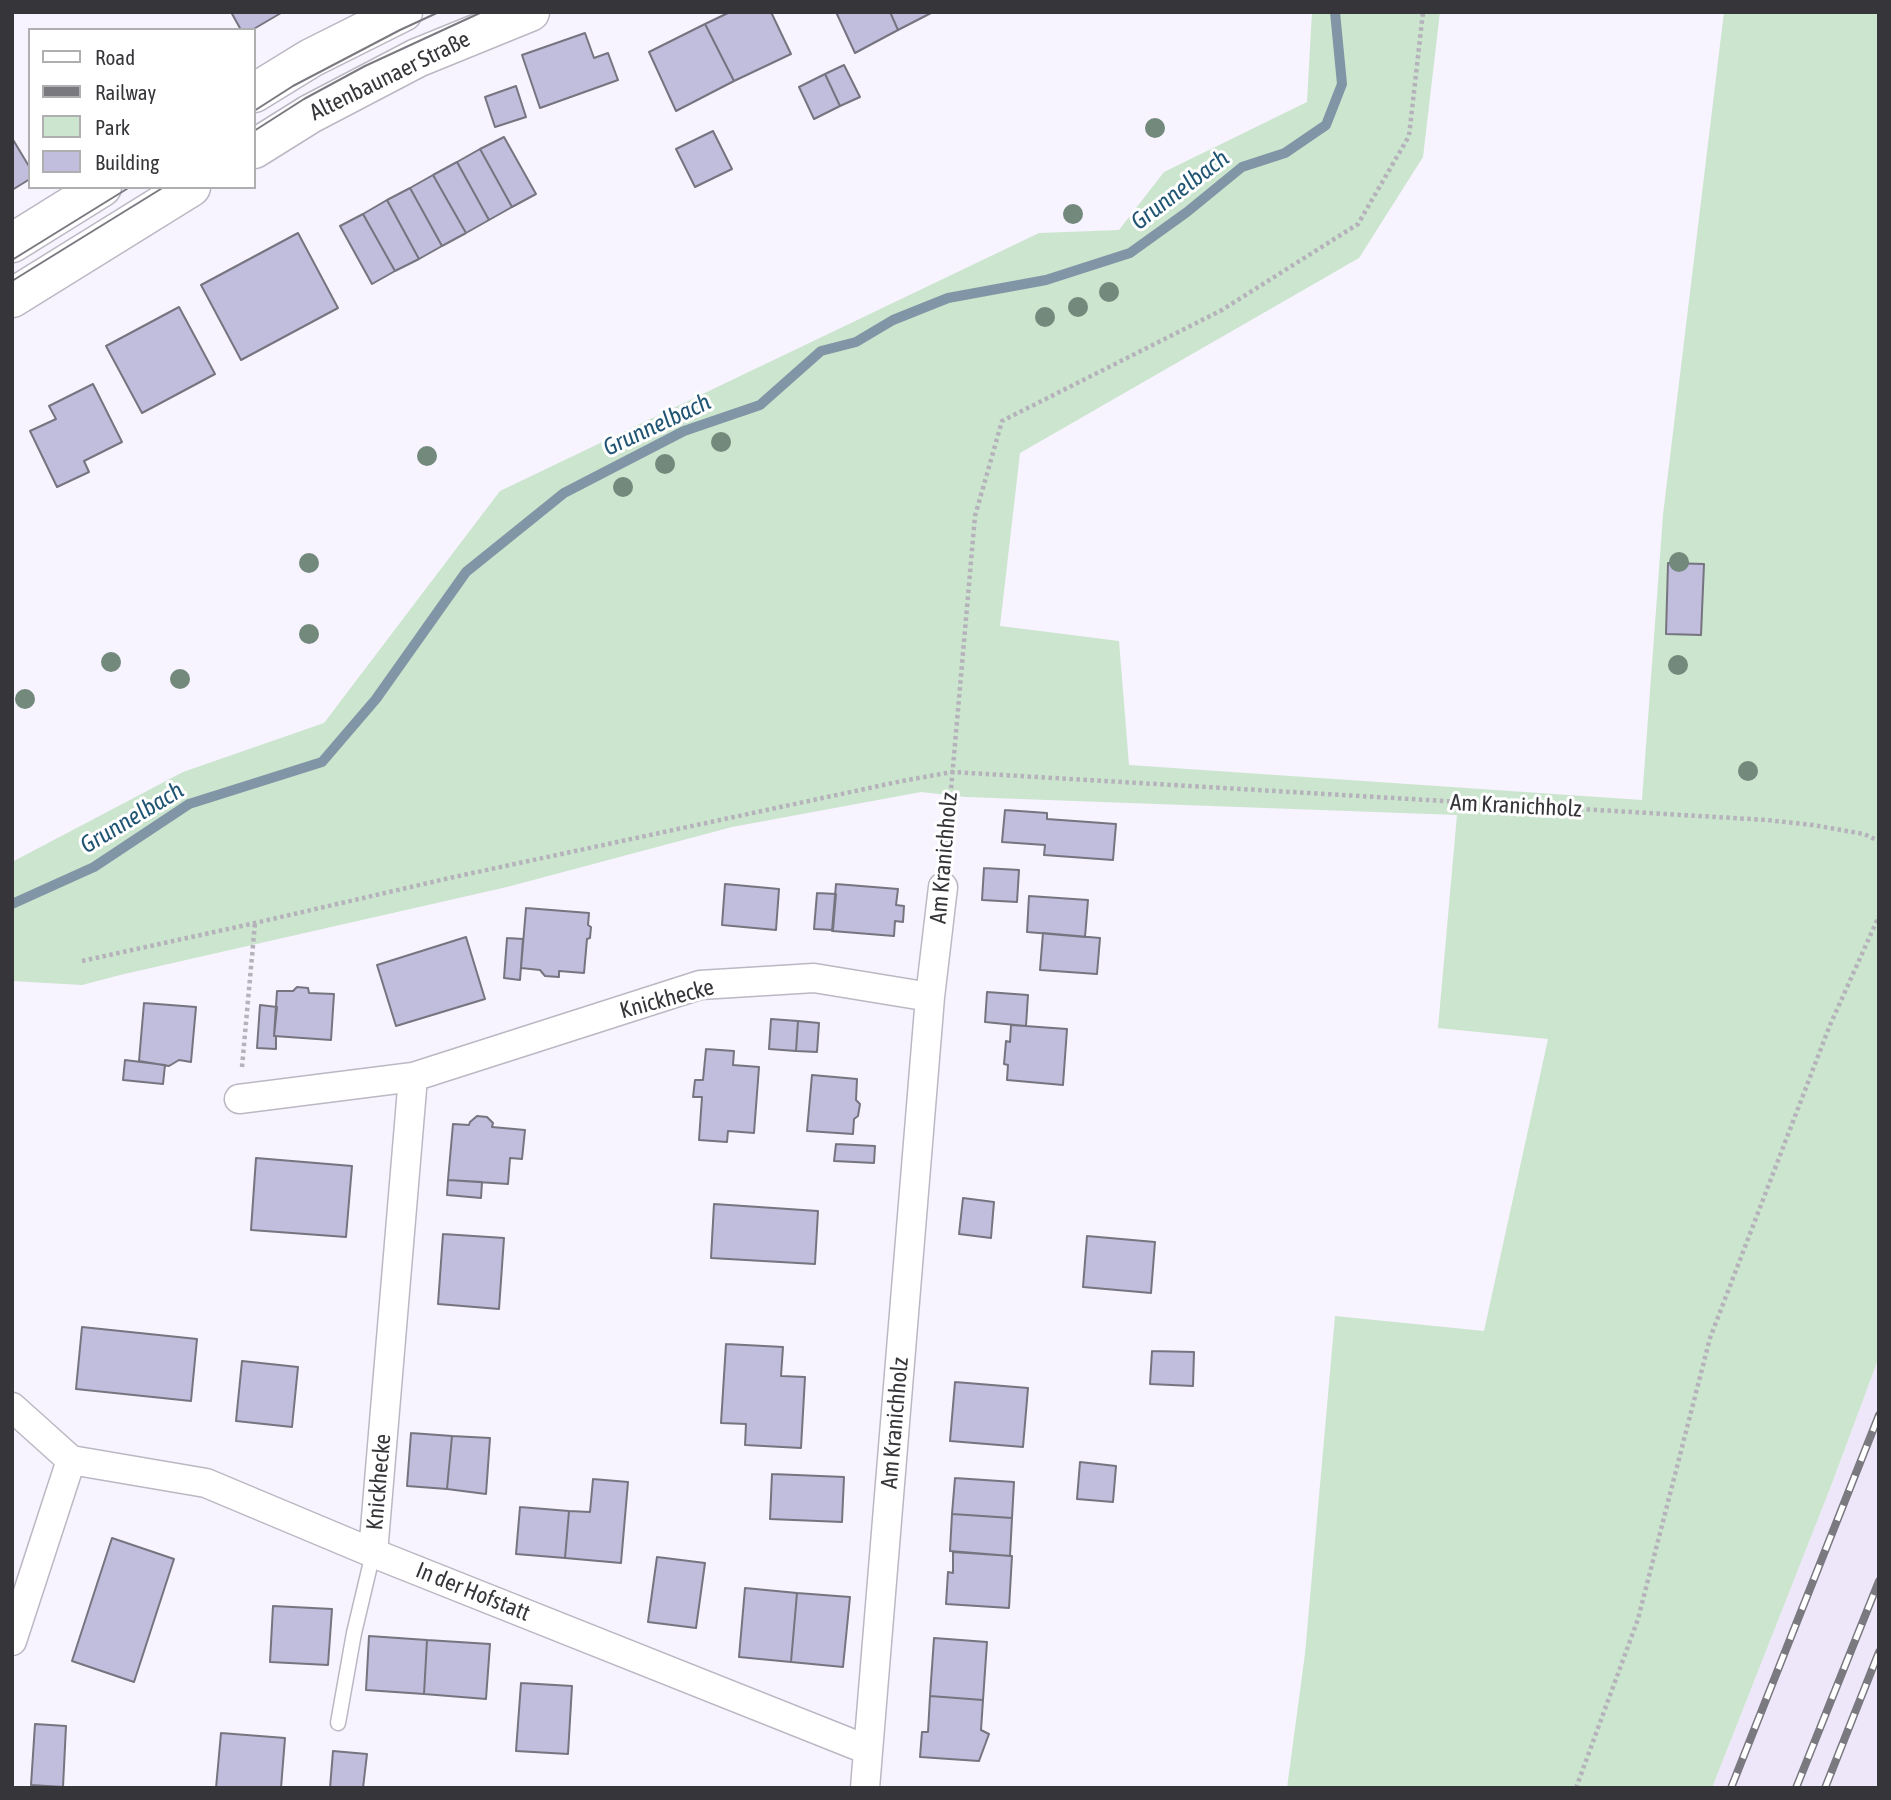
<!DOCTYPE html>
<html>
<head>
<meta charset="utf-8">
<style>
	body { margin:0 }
	#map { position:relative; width:1891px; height:1800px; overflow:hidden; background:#f7f3ff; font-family:"Asap Condensed",sans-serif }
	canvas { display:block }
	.frame { position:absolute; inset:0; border:14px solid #363539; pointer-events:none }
	.legend { position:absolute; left:28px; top:28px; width:228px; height:161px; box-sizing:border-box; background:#fff; border:2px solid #afaeb0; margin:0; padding:9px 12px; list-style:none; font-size:21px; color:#363539 }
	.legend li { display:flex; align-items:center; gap:14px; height:35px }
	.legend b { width:35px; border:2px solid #afaeb0 }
</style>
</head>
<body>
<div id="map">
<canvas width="1891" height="1800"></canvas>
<div class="frame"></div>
<ul class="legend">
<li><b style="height:9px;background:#fff"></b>Road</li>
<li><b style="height:9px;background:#7b7980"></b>Railway</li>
<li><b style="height:19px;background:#cce5ce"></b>Park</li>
<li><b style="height:19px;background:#c0bddd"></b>Building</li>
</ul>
</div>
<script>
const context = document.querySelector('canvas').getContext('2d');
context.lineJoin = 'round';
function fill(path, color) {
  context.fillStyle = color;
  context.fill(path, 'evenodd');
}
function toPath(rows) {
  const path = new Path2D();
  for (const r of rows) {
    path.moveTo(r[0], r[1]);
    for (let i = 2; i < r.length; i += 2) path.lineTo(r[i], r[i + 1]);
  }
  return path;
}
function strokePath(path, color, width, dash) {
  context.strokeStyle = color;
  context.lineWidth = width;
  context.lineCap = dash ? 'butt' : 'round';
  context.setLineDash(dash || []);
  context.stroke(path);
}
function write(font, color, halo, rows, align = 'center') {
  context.font = font + ' "Asap Condensed",sans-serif';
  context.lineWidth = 6;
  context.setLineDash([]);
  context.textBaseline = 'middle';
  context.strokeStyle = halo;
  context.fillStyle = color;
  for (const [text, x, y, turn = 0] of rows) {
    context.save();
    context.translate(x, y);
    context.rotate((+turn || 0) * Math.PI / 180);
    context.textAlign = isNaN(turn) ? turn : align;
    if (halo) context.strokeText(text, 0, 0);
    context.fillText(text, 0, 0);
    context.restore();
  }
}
fill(toPath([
	[1879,1357,1879,1788,1712,1788,1831,1486]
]), '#eee7fa');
fill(toPath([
	[1312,12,1440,12,1423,157,1359,258,1020,453,1000,626,1119,641,1129,765,1642,800,1663,515,1724,12,1879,12,1879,1357,1831,1486,1712,1788,1287,1788,1305,1654,1335,1316,1484,1331,1548,1039,1438,1028,1457,815,966,797,921,792,732,827,507,887,120,975,82,985,12,981,12,862,183,772,324,723,500,491,1039,233,1119,230,1164,172,1307,102]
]), '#cce5ce');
strokePath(toPath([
	[12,904,94,867,189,804,322,762,376,699,466,572,564,493,684,431,760,405,821,351,856,342,893,320,948,298,1046,280,1130,253,1187,212,1242,167,1285,153,1326,125,1342,84,1335,12]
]), '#8096a6', 10);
const building = toPath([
	[231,12,281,12,281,13,252,30,241,30,231,12],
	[730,12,771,12,791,54,734,81,705,24,730,12],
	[836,12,890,12,898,30,855,53,836,12],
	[890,12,933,12,898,30,890,12],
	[705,24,734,81,676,111,649,52,705,24],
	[585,33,594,58,608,53,618,80,540,108,522,55,585,33],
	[844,65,860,97,840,106,825,74,844,65],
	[825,74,840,106,814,119,799,87,825,74],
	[516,86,526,117,495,127,485,97,516,86],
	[713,131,732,169,695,187,676,149,713,131],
	[504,137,536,194,512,207,480,149,504,137],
	[12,138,30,168,30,179,12,190,12,138],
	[480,149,512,207,489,220,457,162,480,149],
	[457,162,489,220,466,233,433,175,457,162],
	[433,175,466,233,442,246,410,188,433,175],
	[410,188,442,246,419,259,387,200,410,188],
	[387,200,419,259,395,271,363,214,387,200],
	[363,214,395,271,372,284,340,226,363,214],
	[298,233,338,308,241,360,201,285,298,233],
	[179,307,215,374,142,413,106,346,179,307],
	[93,384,122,442,84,461,89,472,57,487,30,431,56,419,49,406,93,384],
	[1668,563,1704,564,1701,635,1666,634,1668,563],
	[1005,810,1047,813,1047,819,1116,824,1113,860,1044,855,1045,845,1002,842,1005,810],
	[984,868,1019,870,1017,902,982,900,984,868],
	[725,884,779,889,776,930,722,925,725,884],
	[836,884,898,889,896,905,904,906,903,922,895,921,894,936,832,931,836,884],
	[817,893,836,894,833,930,814,929,817,893],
	[1029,896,1088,900,1085,937,1027,932,1029,896],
	[526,908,589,913,588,925,591,927,590,938,587,939,584,973,559,971,559,977,545,976,540,970,521,968,526,908],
	[1043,933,1100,938,1097,974,1040,970,1043,933],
	[466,937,485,999,396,1026,377,965,466,937],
	[507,938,523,939,520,980,504,978,507,938],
	[297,987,308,988,309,993,334,994,331,1040,274,1036,277,991,293,991,297,987],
	[987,992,1028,995,1026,1026,985,1022,987,992],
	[144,1003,196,1007,191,1062,179,1060,169,1066,139,1061,144,1003],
	[260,1005,277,1007,274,1036,276,1036,276,1049,257,1048,260,1005],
	[771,1019,798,1021,796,1051,769,1049,771,1019],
	[798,1021,819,1023,817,1052,796,1051,798,1021],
	[1011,1025,1067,1029,1063,1085,1007,1080,1008,1065,1004,1064,1006,1041,1010,1042,1011,1025],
	[706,1049,734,1051,733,1065,759,1067,754,1133,728,1131,727,1142,699,1140,702,1097,693,1097,695,1080,703,1080,706,1049],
	[125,1060,165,1065,163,1084,123,1080,125,1060],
	[812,1075,857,1079,856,1100,860,1104,858,1116,854,1119,853,1134,807,1131,812,1075],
	[477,1116,487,1117,493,1123,492,1127,525,1130,522,1159,510,1158,508,1184,448,1180,453,1124,469,1125,470,1122,477,1116],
	[836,1144,875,1146,874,1163,834,1161,836,1144],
	[256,1158,352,1166,346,1237,251,1230,256,1158],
	[448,1180,482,1182,481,1198,447,1195,448,1180],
	[963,1198,994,1202,991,1238,959,1234,963,1198],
	[714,1204,818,1211,815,1264,711,1258,714,1204],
	[443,1234,504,1238,499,1309,438,1304,443,1234],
	[1087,1236,1155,1242,1151,1293,1083,1287,1087,1236],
	[82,1327,197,1339,191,1401,76,1389,82,1327],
	[726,1344,783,1347,781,1376,805,1377,801,1448,745,1445,746,1424,721,1423,726,1344],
	[1152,1351,1194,1352,1193,1386,1150,1384,1152,1351],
	[242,1361,298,1367,292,1427,236,1421,242,1361],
	[955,1382,1028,1388,1023,1447,950,1441,955,1382],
	[411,1433,452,1436,447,1489,407,1486,411,1433],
	[452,1436,490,1438,486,1494,447,1489,452,1436],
	[1080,1462,1116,1466,1113,1502,1077,1499,1080,1462],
	[772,1474,844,1477,842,1522,770,1519,772,1474],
	[955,1478,1014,1482,1012,1518,952,1514,955,1478],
	[593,1479,628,1482,621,1563,565,1558,569,1511,590,1512,593,1479],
	[520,1507,569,1511,565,1558,516,1554,520,1507],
	[952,1514,1012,1518,1010,1556,950,1551,952,1514],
	[112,1538,174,1559,134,1682,72,1661,112,1538],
	[953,1552,1012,1556,1009,1608,946,1604,948,1572,953,1573,953,1552],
	[657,1557,705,1563,696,1628,648,1622,657,1557],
	[745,1588,797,1593,791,1662,739,1657,745,1588],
	[797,1593,850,1597,843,1667,791,1662,797,1593],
	[273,1606,332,1609,328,1665,270,1662,273,1606],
	[369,1636,427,1640,424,1694,366,1690,369,1636],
	[934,1638,987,1642,983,1700,930,1696,934,1638],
	[427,1640,490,1644,486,1699,424,1694,427,1640],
	[521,1683,572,1686,568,1754,516,1751,521,1683],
	[930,1696,983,1700,981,1730,989,1734,979,1761,920,1757,922,1732,928,1732,930,1696],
	[35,1724,66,1726,63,1787,31,1785,35,1724],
	[221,1733,285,1738,281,1788,216,1788,221,1733],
	[333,1751,367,1754,363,1788,330,1788,333,1751]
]);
fill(building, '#c0bddd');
strokePath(building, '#75747f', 2);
const service = toPath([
	[338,1723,354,1633,373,1553]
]);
const minor = toPath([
	[239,1099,413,1077],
	[12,1407,71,1460,206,1483,373,1553,868,1750],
	[373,1553,413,1077,700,985,814,978,930,997],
	[12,1641,71,1460],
	[865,1788,930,997,943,887]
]);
const secondary = toPath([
	[254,93,311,58,403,12],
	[254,149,310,114,417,58,530,12],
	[12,243,102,187],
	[12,298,191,187]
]);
strokePath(service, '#bcb8c3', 17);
strokePath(minor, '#bcb8c3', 31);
strokePath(secondary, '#bcb8c3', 41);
strokePath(toPath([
	[945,858,975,516,1002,421,1222,310,1358,224,1409,136,1423,12],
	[82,961,255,923,454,877,902,781,952,772,1767,820,1813,825,1864,834,1879,841],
	[242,1067,255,923],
	[1576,1788,1638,1619,1710,1338,1830,1025,1879,916]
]), '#b5b2bb', 4.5, [3.5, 3.5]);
strokePath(service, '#fff', 14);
strokePath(minor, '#fff', 28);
strokePath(secondary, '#fff', 38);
strokePath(toPath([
	[254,111,293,86,400,30,439,12],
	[254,131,304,99,365,66,482,12],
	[12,260,130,187],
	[12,281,164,187]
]), '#7b7980', 2);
const rail = toPath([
	[1731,1788,1879,1415],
	[1796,1788,1879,1581],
	[1825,1788,1879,1652]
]);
strokePath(rail, '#7b7980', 8);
strokePath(rail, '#fff', 5, [16]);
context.fillStyle = '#72897c';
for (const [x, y] of [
	[1155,128],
	[1073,214],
	[1109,292],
	[1078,307],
	[1045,317],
	[721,442],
	[427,456],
	[665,464],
	[623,487],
	[1679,562],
	[309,563],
	[309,634],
	[111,662],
	[1678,665],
	[180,679],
	[25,699],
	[1748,771]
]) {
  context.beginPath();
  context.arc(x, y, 10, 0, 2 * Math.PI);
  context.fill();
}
write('23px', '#363539', '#fff', [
	["Altenbaunaer Straße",390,76,-26],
	["Am Kranichholz",1516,806,3],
	["Am Kranichholz",944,858,-85],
	["Knickhecke",667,999,-15],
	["Am Kranichholz",895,1423,-85],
	["Knickhecke",379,1482,-85],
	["In der Hofstatt",473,1592,22]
]);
write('italic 24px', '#1f5473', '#fff', [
	["Grunnelbach",1180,190,-37],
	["Grunnelbach",657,425,-25],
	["Grunnelbach",132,818,-31]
]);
</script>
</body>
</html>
